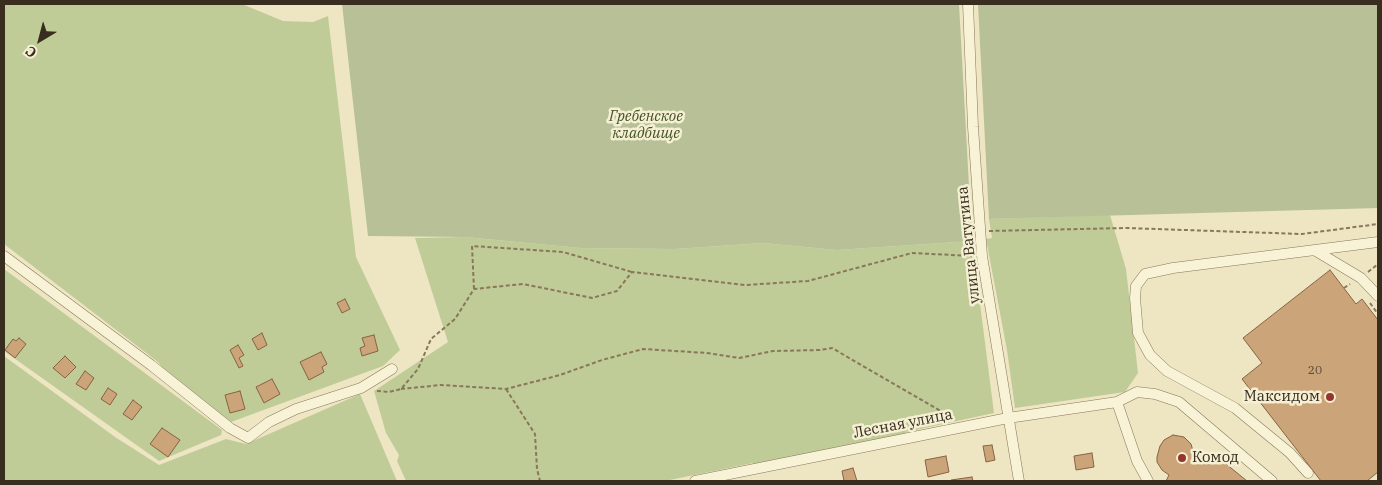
<!DOCTYPE html>
<html>
<head>
<meta charset="utf-8">
<style>
	body { margin:0 }
	#map { position:relative; width:1382px; height:485px; overflow:hidden; background:#eee5c3; font-family:"IBM Plex Serif",serif }
	canvas { display:block }
	.frame { position:absolute; inset:0; border:5px solid #382d1e; pointer-events:none }
	.north { position:absolute; left:15px; top:15px; width:50px; height:50px; -webkit-text-stroke:4px #f5efd3; paint-order:stroke; rotate:217deg; font-size:14px; font-weight:700; line-height:20px; text-align:center; color:#382d1e }
	.north::after { content:''; display:block; margin:auto; width:18px; height:22px; background:#382d1e; clip-path:polygon(50% 0,100% 100%,50% 72%,0 100%) }
</style>
</head>
<body>
<div id="map">
<canvas width="1382" height="485"></canvas>
<div class="frame"></div>
<div class="north">С</div>
</div>
<script>
const context = document.querySelector('canvas').getContext('2d');
context.lineJoin = 'round';
function fill(path, color) {
  context.fillStyle = color;
  context.fill(path, 'evenodd');
}
function toPath(rows) {
  const path = new Path2D();
  for (const r of rows) {
    path.moveTo(r[0], r[1]);
    for (let i = 2; i < r.length; i += 2) path.lineTo(r[i], r[i + 1]);
  }
  return path;
}
function strokePath(path, color, width, dash) {
  context.strokeStyle = color;
  context.lineWidth = width;
  context.lineCap = dash ? 'butt' : 'round';
  context.setLineDash(dash || []);
  context.stroke(path);
}
function write(font, color, halo, rows, align = 'center') {
  context.font = font + ' "IBM Plex Serif",serif';
  context.lineWidth = 5;
  context.setLineDash([]);
  context.textBaseline = 'middle';
  context.strokeStyle = halo;
  context.fillStyle = color;
  for (const [text, x, y, turn = 0] of rows) {
    context.save();
    context.translate(x, y);
    context.rotate((+turn || 0) * Math.PI / 180);
    context.textAlign = isNaN(turn) ? turn : align;
    if (halo) context.strokeText(text, 0, 0);
    context.fillText(text, 0, 0);
    context.restore();
  }
}
fill(toPath([
	[4,4,242,4,283,21,313,22,328,16,356,257,400,350,383,366,231,422,173,380,158,362,4,244],
	[1110,215,1126,269,1138,373,1125,392,1015,408,1007,350,986,239,992,238,989,219],
	[465,237,580,248,675,249,763,243,837,250,972,241,994,413,906,432,907,433,902,436,754,466,753,463,665,481,406,481,397,461,399,455,386,433,374,391,448,342,415,238],
	[4,269,222,430,221,435,159,461,4,351],
	[4,356,115,437,159,465,226,439,246,444,360,394,397,481,4,481]
]), '#c0cc97');
fill(toPath([
	[342,4,959,4,972,241,837,250,763,243,675,249,580,248,465,237,368,236],
	[978,4,1378,4,1378,208,989,219]
]), '#b7c096');
const building = toPath([
	[1330,270,1356,304,1362,299,1378,320,1378,472,1367,481,1321,481,1242,379,1262,363,1243,338,1330,270],
	[345,299,350,309,342,313,337,303,345,299],
	[262,333,267,345,258,350,252,339,262,333],
	[374,335,378,351,362,356,360,348,365,346,362,338,374,335],
	[19,338,26,344,15,358,5,350,13,339,16,341,19,338],
	[238,345,244,355,239,358,243,366,239,368,230,350,238,345],
	[321,352,327,364,322,367,324,372,309,380,300,362,321,352],
	[65,356,76,367,65,378,53,368,65,356],
	[85,371,94,378,86,390,76,384,85,371],
	[272,379,280,394,264,403,256,387,272,379],
	[108,388,117,394,110,405,101,399,108,388],
	[240,391,245,409,230,413,225,395,240,391],
	[133,400,142,407,132,420,123,414,133,400],
	[162,428,180,440,168,457,150,444,162,428],
	[1173,435,1184,437,1191,444,1193,451,1199,456,1203,454,1215,464,1220,459,1247,481,1166,481,1169,475,1162,470,1157,462,1157,457,1160,446,1164,440,1173,435],
	[992,445,995,460,986,462,983,446,992,445],
	[1092,453,1094,467,1076,470,1074,456,1092,453],
	[946,456,949,472,928,477,925,460,946,456],
	[853,468,857,481,844,481,842,471,853,468],
	[972,477,973,481,951,481,951,480,972,477]
]);
fill(building, '#cba47a');
strokePath(building, '#876340', 1);
const minor = toPath([
	[968,4,973,127,982,256,1019,481],
	[1316,251,1361,278,1378,296],
	[4,256,151,365,230,428,248,438,269,422,296,409,361,388,392,369],
	[1117,402,1137,461,1148,481],
	[1308,473,1290,453,1235,408,1167,371,1150,355,1138,333,1135,298,1136,286,1145,274,1173,268,1378,242],
	[695,481,1008,418,1117,402,1137,392,1155,394,1179,402,1272,481]
]);
strokePath(minor, '#88775a', 11);
strokePath(toPath([
	[989,231,1126,228,1302,234,1378,224],
	[1368,272,1378,264],
	[1344,288,1350,284],
	[474,289,472,246,563,252,632,272],
	[1370,303,1378,314],
	[401,389,441,385,506,389,560,375,602,360,643,349,707,353,739,358,773,351,820,350,832,348,944,413,948,419],
	[506,389,535,434,537,469,540,481],
	[377,391,389,392,401,389,418,369,431,339,455,319,474,289,523,284,592,298,617,291,632,272,745,285,808,281,912,253,972,256]
]), '#88775a', 2, [4, 2.5]);
strokePath(minor, '#f8f2d7', 10);
for (const [x, y, r, color] of [
	[1330,397,5,"#96352b"],
	[1182,458,5,"#96352b"]
]) {
  const dot = new Path2D();
  dot.arc(x, y, r, 0, 2 * Math.PI);
  context.fillStyle = color;
  context.fill(dot);
  strokePath(dot, '#f5efd3', 2);
}
write('12px', '#5d4b35', null, [
	["20",1315,371]
]);
write('italic 15px', '#445425', '#f5efd3', [
	["Гребенское",646,117],
	["кладбище",646,134]
]);
write('15px', '#382d1e', '#f5efd3', [
	["улица Ватутина",969,245,-96],
	["Лесная улица",903,424,-11]
]);
write('15px', '#382d1e', '#f5efd3', [
	["Максидом",1320,397],
	["Комод",1192,458,"left"]
], 'right');
</script>
</body>
</html>
